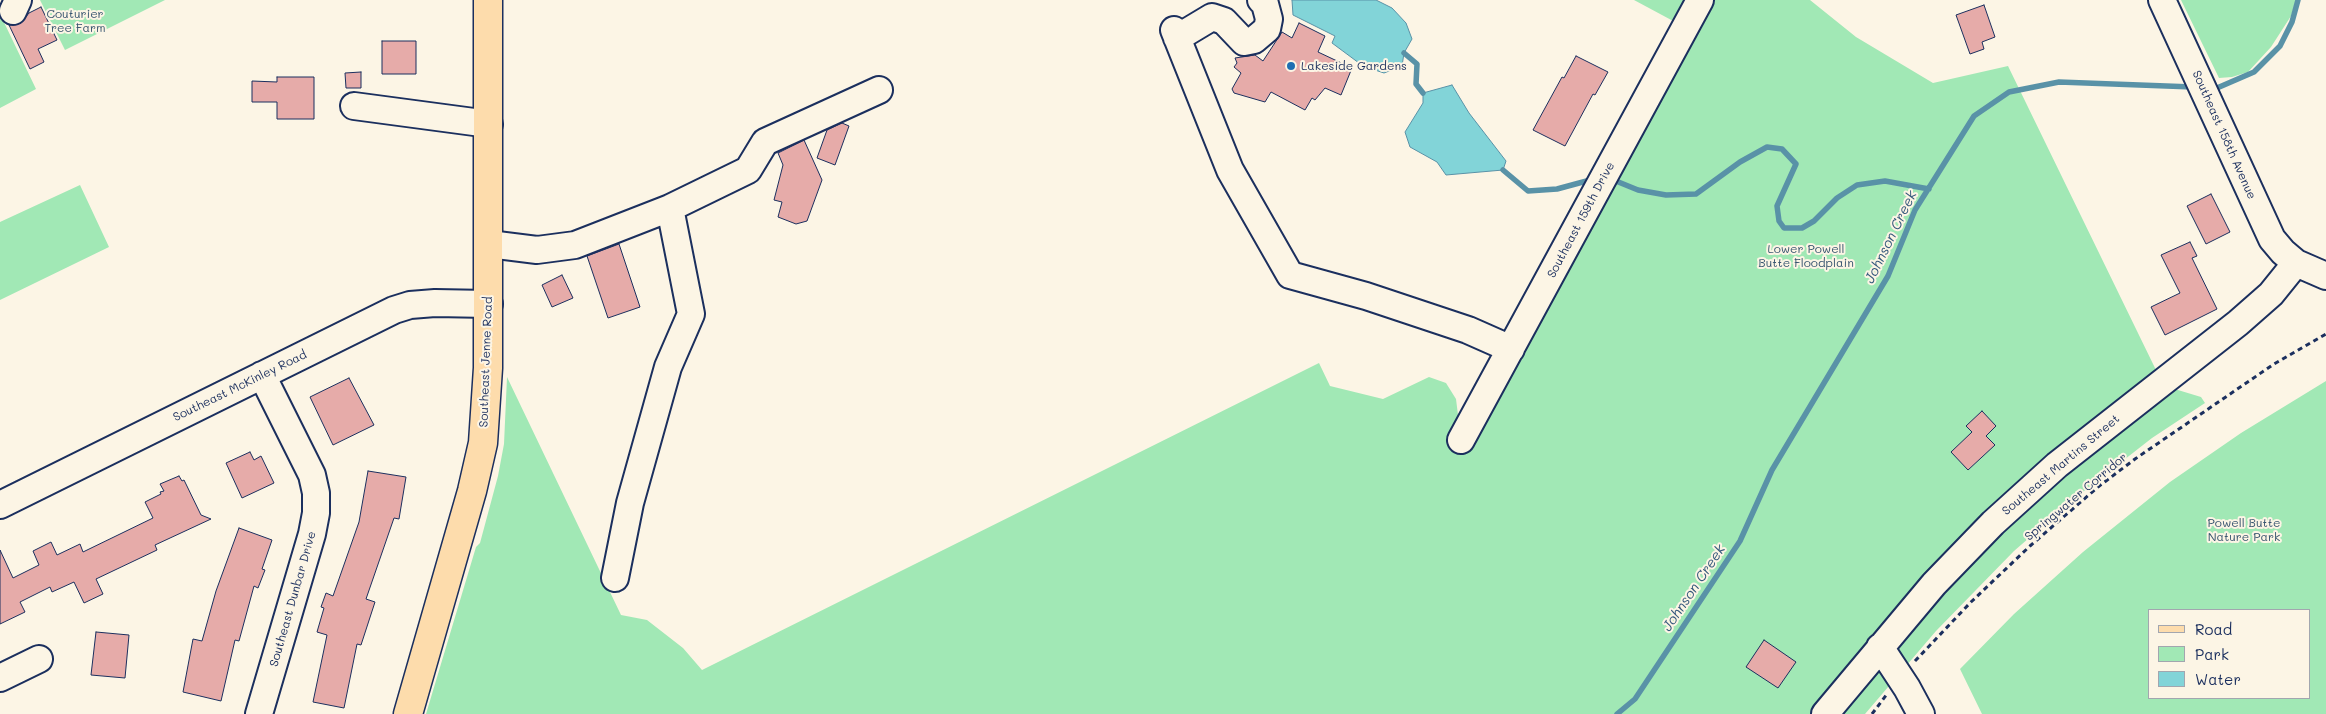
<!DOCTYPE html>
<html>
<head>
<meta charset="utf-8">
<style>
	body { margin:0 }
	#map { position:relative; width:2326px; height:714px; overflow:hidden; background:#fcf5e5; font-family:Mali,sans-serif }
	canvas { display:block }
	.legend { position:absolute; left:2148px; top:609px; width:162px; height:90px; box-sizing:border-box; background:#fcf5e5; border:1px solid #a2a6af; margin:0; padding:6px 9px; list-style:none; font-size:15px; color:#1b2f5e }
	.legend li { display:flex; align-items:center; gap:10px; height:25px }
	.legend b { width:25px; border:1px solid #a2a6af }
</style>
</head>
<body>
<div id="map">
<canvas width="2326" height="714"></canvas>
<ul class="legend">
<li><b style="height:6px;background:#fddcac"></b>Road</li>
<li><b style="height:14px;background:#a1e8b5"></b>Park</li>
<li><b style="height:14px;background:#82d4d8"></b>Water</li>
</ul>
</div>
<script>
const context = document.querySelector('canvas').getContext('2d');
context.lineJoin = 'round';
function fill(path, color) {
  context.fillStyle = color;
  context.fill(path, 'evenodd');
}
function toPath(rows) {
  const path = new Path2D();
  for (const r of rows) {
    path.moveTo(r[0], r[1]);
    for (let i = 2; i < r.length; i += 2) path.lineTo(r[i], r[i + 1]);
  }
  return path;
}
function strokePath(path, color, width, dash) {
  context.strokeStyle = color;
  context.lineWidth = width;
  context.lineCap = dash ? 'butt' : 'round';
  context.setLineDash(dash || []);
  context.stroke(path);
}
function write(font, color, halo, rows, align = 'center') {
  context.font = font + ' Mali,sans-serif';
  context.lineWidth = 4;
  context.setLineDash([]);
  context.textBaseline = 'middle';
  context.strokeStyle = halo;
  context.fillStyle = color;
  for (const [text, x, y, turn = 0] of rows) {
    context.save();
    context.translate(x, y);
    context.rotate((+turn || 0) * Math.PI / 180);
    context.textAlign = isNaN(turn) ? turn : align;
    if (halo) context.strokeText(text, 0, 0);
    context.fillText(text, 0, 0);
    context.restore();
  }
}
fill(toPath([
	[40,0,165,0,65,50],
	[1634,0,1687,0,1675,22],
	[1715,0,1810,0,1856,37,1933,83,2008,66,2155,368,2168,387,2201,397,2205,403,2152,438,2074,499,2014,551,1936,631,1865,714,426,714,476,547,480,543,498,476,504,444,507,377,621,615,647,620,683,648,702,670,1319,363,1330,386,1383,399,1429,377,1446,383,1456,399,1459,423,1484,425],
	[2181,0,2296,0,2291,16,2271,47,2248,72,2232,77,2219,78],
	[0,14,36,89,0,108],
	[80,185,109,247,0,300,0,222],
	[2326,381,2326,714,1982,714,1960,669,2014,614,2083,552,2170,482,2241,433],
	[2150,610,2310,610,2310,698,2150,698]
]), '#a1e8b5');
const water = toPath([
	[1292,0,1376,0,1392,8,1406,23,1412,39,1404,53,1402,66,1384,73,1363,66,1332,43,1335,36,1293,15,1292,0],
	[1452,85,1469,113,1506,161,1503,170,1446,175,1437,162,1410,147,1405,132,1423,103,1423,93,1452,85]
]);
fill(water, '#82d4d8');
strokePath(water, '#5992a7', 1);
strokePath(toPath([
	[1404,53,1417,64,1416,84,1423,93],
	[2210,87,2217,88,2254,72,2280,46,2292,22,2298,0],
	[1503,170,1528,191,1557,189,1594,179],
	[1611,179,1638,190,1666,195,1696,194,1740,162,1767,147,1782,149,1796,164,1777,206,1779,221,1784,228,1802,228,1814,221,1837,198,1857,185,1885,181,1929,189],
	[1617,714,1635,699,1740,541,1772,470,1888,276,1915,210,1974,116,2009,92,2059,82,2193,87]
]), '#5992a7', 5.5);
const building = toPath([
	[1984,5,1995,37,1982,42,1984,49,1970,54,1956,15,1984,5],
	[41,7,57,40,38,49,44,62,30,69,9,25,21,23,29,13,41,7],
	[1299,23,1325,36,1318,52,1352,68,1341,95,1325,88,1315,100,1312,98,1305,110,1271,92,1265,102,1234,93,1232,89,1241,73,1234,67,1237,63,1235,58,1255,55,1263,61,1282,32,1292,38,1299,23],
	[382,41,416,41,416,74,382,74,382,41],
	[1576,56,1608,72,1595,95,1593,94,1565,146,1533,130,1562,77,1564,78,1576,56],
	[361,72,361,88,346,88,345,73,361,72],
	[277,77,314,77,314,119,277,119,277,102,252,102,252,81,277,82,277,77],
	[842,123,849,126,835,165,817,158,827,130,842,123],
	[804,140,822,180,807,221,796,224,778,217,782,202,774,200,783,165,778,153,804,140],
	[2211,194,2230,232,2206,244,2187,206,2211,194],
	[2190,242,2197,256,2192,258,2217,309,2165,335,2151,307,2180,293,2161,255,2190,242],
	[619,244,640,307,608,318,587,256,619,244],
	[562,275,573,298,552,307,542,285,562,275],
	[349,378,374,425,333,445,310,397,349,378],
	[1982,411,1996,426,1986,436,1995,445,1968,470,1951,452,1972,432,1966,426,1982,411],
	[250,452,254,460,261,456,274,483,242,498,226,463,250,452],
	[368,471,406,477,399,519,394,518,366,599,375,602,361,645,357,644,344,708,313,702,327,635,317,632,324,608,321,607,326,593,333,596,359,522,368,471],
	[179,476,182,481,184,480,201,515,211,519,155,545,157,550,96,579,103,594,84,603,74,582,52,592,50,587,20,602,25,612,0,624,0,550,13,578,39,565,33,551,51,542,57,555,80,544,83,552,153,518,145,502,161,494,160,492,164,491,160,484,179,476],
	[239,528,272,540,262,569,265,570,258,588,254,586,239,641,235,640,221,701,183,692,193,639,202,641,216,591,239,528],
	[96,632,129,635,125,678,91,675,96,632],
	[1764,640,1796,662,1778,688,1746,667,1764,640]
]);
fill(building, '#e6aba9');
strokePath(building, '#1b2f5e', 1);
const minor = toPath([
	[2162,0,2272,239,2283,252,2296,263,2326,276],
	[13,11,18,0],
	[1174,30,1230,170,1290,275,1366,296,1468,330,1511,349],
	[1177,38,1212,17,1224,21,1244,42,1254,40,1267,29,1269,19,1265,4,1261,0],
	[354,106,489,124],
	[489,244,537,250,575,245,670,208,748,170,765,142,879,90],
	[1461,440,1700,0],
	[0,505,394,310,410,305,435,303,489,304],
	[615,578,630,503,668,367,691,314,670,208],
	[1880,647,1907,688,1921,714],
	[0,678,39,659],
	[259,714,312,534,316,513,316,493,312,475,262,375],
	[1825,714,1934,584,1993,523,2057,465,2238,323,2271,294,2296,263]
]);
const major = toPath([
	[408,714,472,491,483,443,488,368,488,0]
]);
strokePath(minor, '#1b2f5e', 30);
strokePath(major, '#1b2f5e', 31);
strokePath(toPath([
	[1915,661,1971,602,2030,546,2098,487,2135,459,2274,364,2326,334],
	[1872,714,1887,694]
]), '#1b2f5e', 3, [5, 4]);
strokePath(minor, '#fcf5e5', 26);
strokePath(major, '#fddcac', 28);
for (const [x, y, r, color] of [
	[1291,66,5,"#1f6fb2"]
]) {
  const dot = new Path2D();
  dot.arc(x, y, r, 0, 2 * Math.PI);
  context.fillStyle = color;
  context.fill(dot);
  strokePath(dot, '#fcf5e5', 2);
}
write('12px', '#36546f', '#fcf5e5', [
	["Couturier",75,14],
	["Tree Farm",75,28],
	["Lower Powell",1806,249],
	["Butte Floodplain",1806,263],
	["Powell Butte",2244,523],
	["Nature Park",2244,537]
]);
write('12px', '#1b2f5e', '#fcf5e5', [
	["Lakeside Gardens",1301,66]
], 'left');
write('12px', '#1b2f5e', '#fcf5e5', [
	["Southeast 158th Avenue",2224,135,66],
	["Southeast 159th Drive",1581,220,-62],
	["Southeast Jenne Road",486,362,-88],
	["Southeast McKinley Road",240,386,-26],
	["Southeast Martins Street",2061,465,-40],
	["Springwater Corridor",2076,497,-40],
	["Southeast Dunbar Drive",293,599,-74]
]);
write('italic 14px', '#35587c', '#fcf5e5', [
	["Johnson Creek",1891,237,-64],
	["Johnson Creek",1694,588,-56]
]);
</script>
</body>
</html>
